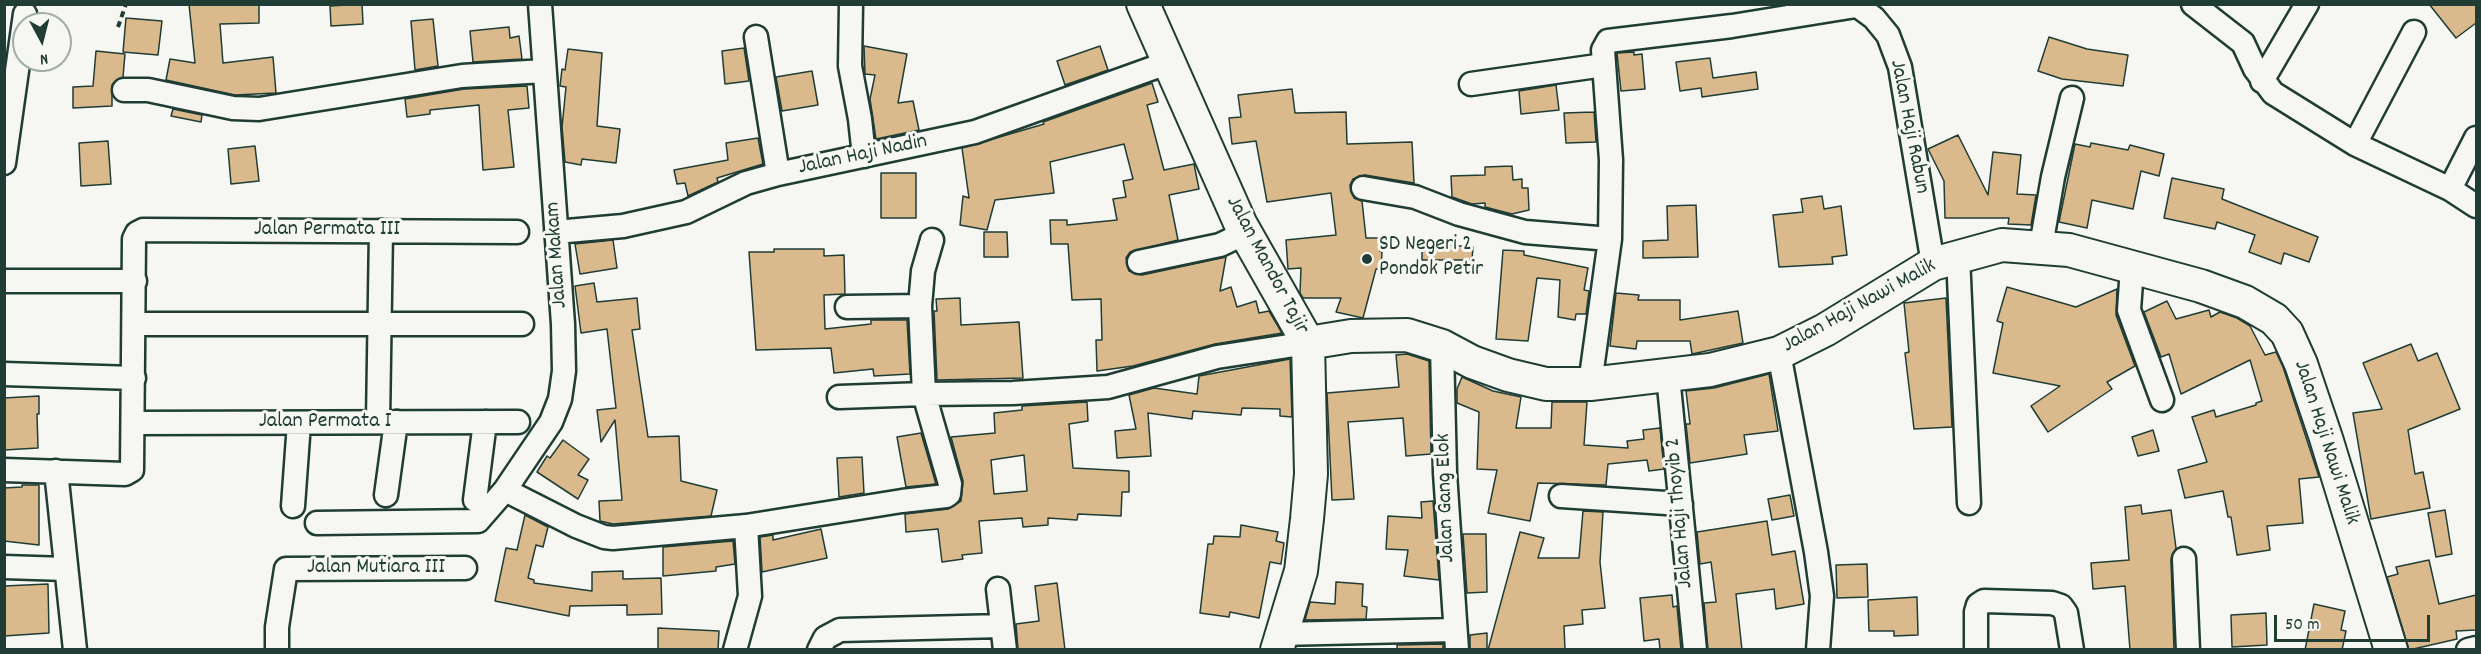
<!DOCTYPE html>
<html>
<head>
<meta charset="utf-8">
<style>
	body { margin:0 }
	#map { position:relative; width:2481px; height:654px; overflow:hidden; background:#f6f6f2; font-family:Dekko,sans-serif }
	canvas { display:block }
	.frame { position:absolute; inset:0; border:6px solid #1f3d34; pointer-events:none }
	.north { position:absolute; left:12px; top:12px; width:60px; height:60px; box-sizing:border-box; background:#f6f6f2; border:2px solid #a0aca6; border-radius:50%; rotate:173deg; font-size:16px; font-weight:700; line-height:24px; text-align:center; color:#1f3d34 }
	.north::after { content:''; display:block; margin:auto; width:21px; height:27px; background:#1f3d34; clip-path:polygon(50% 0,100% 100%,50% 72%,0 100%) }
	.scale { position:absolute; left:2274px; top:615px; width:156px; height:27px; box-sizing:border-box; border:3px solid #1f3d34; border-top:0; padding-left:8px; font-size:18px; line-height:21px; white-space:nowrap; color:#1f3d34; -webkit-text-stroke:4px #f6f6f2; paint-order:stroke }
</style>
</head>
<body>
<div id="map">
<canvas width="2481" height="654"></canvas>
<div class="frame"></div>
<div class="north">N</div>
<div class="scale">50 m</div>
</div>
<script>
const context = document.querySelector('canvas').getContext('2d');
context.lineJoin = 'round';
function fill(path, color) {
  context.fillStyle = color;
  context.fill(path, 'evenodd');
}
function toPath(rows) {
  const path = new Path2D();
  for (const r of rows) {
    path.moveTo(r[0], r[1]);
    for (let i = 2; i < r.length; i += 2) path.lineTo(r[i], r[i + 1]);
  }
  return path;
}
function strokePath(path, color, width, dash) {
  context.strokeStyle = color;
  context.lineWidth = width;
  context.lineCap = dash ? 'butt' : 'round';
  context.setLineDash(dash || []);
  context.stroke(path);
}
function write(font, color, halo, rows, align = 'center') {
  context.font = font + ' Dekko,sans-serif';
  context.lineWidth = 6;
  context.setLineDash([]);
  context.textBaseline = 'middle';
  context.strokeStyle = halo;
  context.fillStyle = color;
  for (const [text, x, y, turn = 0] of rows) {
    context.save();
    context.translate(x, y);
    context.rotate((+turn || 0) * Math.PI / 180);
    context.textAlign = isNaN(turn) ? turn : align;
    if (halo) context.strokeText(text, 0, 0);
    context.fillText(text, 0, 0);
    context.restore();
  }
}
const building = toPath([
	[189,4,259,4,259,23,220,24,223,63,273,57,276,93,235,95,166,80,170,59,195,63,189,4],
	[362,4,363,24,331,26,330,6,362,4],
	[2429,4,2476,4,2476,23,2456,38,2429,4],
	[126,18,162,21,158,55,123,52,126,18],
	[433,19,438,66,415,70,411,21,433,19],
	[509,27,510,38,519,36,522,59,473,62,470,31,509,27],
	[2049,37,2087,49,2128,55,2123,86,2062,79,2038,71,2049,37],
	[864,46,907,54,898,103,913,101,919,130,876,139,870,99,875,75,865,74,864,46],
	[1100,46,1108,70,1065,85,1057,61,1100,46],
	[744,48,749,81,725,84,722,51,744,48],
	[568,49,602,53,597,126,620,129,616,163,582,159,581,165,565,162,562,127,566,87,560,86,562,69,565,70,568,49],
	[96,51,125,54,123,77,112,85,112,106,73,108,73,87,93,86,96,51],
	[1634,52,1634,55,1642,54,1645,89,1621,91,1617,53,1634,52],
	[1710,58,1713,78,1756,72,1758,89,1702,97,1701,88,1680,91,1676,62,1710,58],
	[812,71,818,105,782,111,776,77,812,71],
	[1152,83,1158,102,1147,105,1164,170,1194,164,1199,189,1169,195,1178,240,1130,252,1126,258,1129,271,1142,275,1226,257,1220,291,1231,287,1237,307,1256,301,1259,313,1269,311,1282,333,1215,344,1133,366,1097,371,1096,340,1102,340,1101,299,1072,300,1068,244,1051,244,1050,220,1067,220,1067,225,1117,220,1113,199,1126,197,1123,181,1133,179,1124,144,1050,162,1054,193,995,200,987,230,960,225,963,196,969,198,962,148,1044,124,1043,122,1152,83],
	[1556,85,1559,110,1521,114,1519,91,1556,85],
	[527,86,529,108,508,110,514,167,483,170,479,105,430,110,430,114,407,117,405,99,464,89,527,86],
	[1292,89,1295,113,1346,112,1347,144,1412,142,1414,183,1365,175,1353,179,1350,185,1354,198,1362,201,1366,238,1380,238,1380,251,1382,252,1381,269,1376,269,1363,318,1336,312,1341,298,1303,298,1300,293,1301,268,1288,269,1286,240,1336,235,1331,193,1267,202,1256,141,1232,144,1229,118,1241,117,1238,95,1292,89],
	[173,109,202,115,201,122,171,116,173,109],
	[1594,112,1596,142,1566,143,1564,113,1594,112],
	[1958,135,1988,195,1993,152,2021,155,2017,194,2036,195,2031,225,2008,224,2009,218,1945,218,1944,181,1928,149,1958,135],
	[758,138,763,164,717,178,718,182,688,196,685,183,677,184,674,170,728,160,726,143,758,138],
	[108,141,111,184,81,186,79,143,108,141],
	[2091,143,2128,150,2130,145,2164,154,2159,176,2141,171,2133,209,2092,200,2087,228,2059,222,2075,144,2090,147,2091,143],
	[255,146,259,181,231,184,228,149,255,146],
	[1512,166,1513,180,1522,179,1522,188,1528,188,1529,210,1512,214,1485,207,1485,203,1472,204,1452,197,1451,176,1485,175,1485,167,1512,166],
	[881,173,916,173,916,218,881,218,881,173],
	[2172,178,2224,189,2222,199,2318,237,2309,262,2284,253,2281,264,2249,252,2255,235,2217,222,2215,229,2164,218,2172,178],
	[1822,196,1824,209,1841,206,1847,255,1832,257,1833,264,1779,267,1773,215,1803,212,1801,199,1822,196],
	[1696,205,1698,257,1643,258,1643,241,1668,240,1667,206,1696,205],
	[984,232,1007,232,1008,257,984,257,984,232],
	[613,240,617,268,580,274,575,244,613,240],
	[1422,243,1473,247,1472,260,1422,260,1422,243],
	[774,249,824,249,824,256,844,255,845,294,824,295,825,329,871,324,871,320,907,320,910,374,874,376,873,369,834,373,831,348,756,350,749,252,774,252,774,249],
	[1503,250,1524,251,1524,255,1588,268,1584,290,1589,291,1586,314,1576,314,1575,320,1558,317,1560,280,1537,278,1528,341,1496,339,1503,250],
	[594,283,597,302,637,298,640,329,632,330,648,437,679,436,681,481,717,490,711,516,613,524,600,521,599,501,622,500,615,420,601,442,597,410,616,408,607,329,581,333,575,286,594,283],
	[2007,287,2076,307,2117,289,2116,315,2135,366,2107,382,2112,389,2048,432,2031,406,2060,386,1993,373,2003,323,1997,321,2007,287],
	[1616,293,1639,295,1638,300,1680,300,1680,320,1738,311,1743,343,1692,354,1690,341,1637,341,1636,349,1610,346,1616,293],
	[960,298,961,325,1019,322,1023,378,937,380,934,311,937,311,936,299,960,298],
	[1946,298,1952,427,1914,429,1905,353,1909,352,1904,303,1946,298],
	[2167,301,2176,319,2209,310,2211,317,2220,312,2237,318,2250,326,2265,355,2276,352,2283,367,2319,477,2299,479,2303,523,2267,526,2270,550,2237,555,2231,517,2228,517,2223,491,2185,498,2178,470,2207,462,2192,417,2214,410,2216,417,2256,405,2256,403,2262,401,2250,360,2181,394,2169,354,2161,357,2144,312,2167,301],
	[2411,344,2418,361,2437,353,2460,409,2408,430,2415,474,2423,472,2430,508,2371,519,2353,413,2382,409,2363,363,2411,344],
	[1407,354,1429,361,1431,454,1406,456,1403,418,1348,422,1354,499,1332,500,1327,393,1399,387,1396,355,1407,354],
	[1290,359,1292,417,1280,416,1280,409,1242,408,1241,415,1193,411,1192,419,1148,413,1151,456,1117,458,1115,431,1136,429,1129,395,1154,388,1197,394,1199,376,1290,359],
	[1769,374,1778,431,1744,435,1747,454,1690,463,1686,424,1690,424,1686,391,1714,388,1769,374],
	[1462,377,1493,391,1521,397,1516,428,1551,428,1552,402,1587,402,1584,445,1628,448,1627,441,1644,439,1643,430,1660,428,1664,469,1649,471,1647,460,1608,464,1606,485,1538,483,1530,521,1488,513,1497,470,1477,469,1479,412,1457,403,1457,389,1462,377],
	[39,396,39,414,37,414,38,448,4,450,4,398,39,396],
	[1087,402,1088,421,1069,424,1073,468,1129,471,1129,492,1122,492,1121,516,1078,514,1077,520,1048,518,1048,525,1023,527,1022,518,979,521,982,553,962,555,963,559,942,562,938,529,906,532,905,514,948,509,961,501,963,481,951,437,995,433,994,413,1022,410,1022,406,1087,402],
	[1024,455,1027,491,994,494,991,460,1024,455],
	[2153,430,2159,451,2138,456,2132,437,2153,430],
	[921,433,936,484,906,487,897,437,921,433],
	[563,440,589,459,578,475,588,480,578,499,537,472,547,456,550,458,563,440],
	[862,457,864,493,839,497,837,458,862,457],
	[22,485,39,485,39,545,4,541,4,488,22,487,22,485],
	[1790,495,1794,516,1772,520,1768,499,1790,495],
	[1433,501,1439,580,1404,576,1408,550,1386,549,1388,516,1422,518,1421,502,1433,501],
	[2141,505,2142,514,2171,510,2176,548,2171,560,2174,650,2130,650,2125,586,2093,589,2091,563,2129,560,2125,507,2141,505],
	[2445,510,2452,554,2436,557,2428,513,2445,510],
	[1583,511,1603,512,1600,562,1605,608,1582,610,1583,624,1564,626,1565,650,1488,650,1520,532,1544,538,1538,558,1579,558,1583,511],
	[525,515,548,527,543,547,536,545,528,578,534,580,534,583,592,591,592,572,623,571,623,579,661,578,662,614,627,615,627,605,570,606,569,616,495,601,506,548,517,550,525,515],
	[1767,521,1772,555,1795,551,1804,604,1776,609,1774,589,1736,594,1742,650,1708,650,1704,603,1716,602,1711,562,1700,564,1697,532,1767,521],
	[1241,525,1278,532,1276,541,1284,543,1281,564,1270,562,1259,618,1230,612,1229,617,1200,613,1208,544,1213,544,1214,536,1240,537,1241,525],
	[821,529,827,558,762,572,760,537,773,535,773,540,821,529],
	[1463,534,1486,534,1487,592,1467,593,1463,534],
	[733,541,735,564,716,567,716,571,663,576,663,547,733,541],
	[2429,560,2439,604,2476,595,2476,630,2456,631,2457,639,2409,650,2387,577,2398,574,2396,567,2429,560],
	[1867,564,1868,597,1837,598,1836,565,1867,564],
	[1336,582,1363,584,1362,606,1367,607,1366,619,1305,620,1310,602,1335,604,1336,582],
	[1057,583,1065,650,1018,650,1016,624,1039,621,1035,586,1057,583],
	[48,584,49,633,4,636,4,586,48,584],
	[1672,595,1673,607,1677,606,1681,650,1660,650,1659,639,1644,641,1640,598,1672,595],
	[1917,597,1918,635,1894,636,1894,631,1869,631,1868,600,1917,597],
	[2314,604,2345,611,2341,630,2346,631,2342,650,2305,650,2314,604],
	[2266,613,2267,645,2232,647,2231,615,2266,613],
	[658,628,719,631,718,650,658,650,658,628],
	[1487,633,1487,650,1470,650,1470,635,1487,633],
	[1443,644,1443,650,1397,650,1397,645,1443,644]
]);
fill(building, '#daba8d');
strokePath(building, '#1f3d34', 1.5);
const street = toPath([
	[851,4,850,66,860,119,864,156],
	[1855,4,1874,18,1888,35,1900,67,1933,264],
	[2193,4,2243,43,2255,69,2273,93,2355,144,2450,189,2476,206],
	[756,37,778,174],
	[2262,81,2307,4],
	[1471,84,1604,65],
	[124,90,148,90,233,108,259,109,462,76,544,71],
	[2355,144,2414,32],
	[4,163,25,14],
	[1363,188,1415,197,1459,214,1525,232,1610,239],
	[2450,189,2476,138],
	[556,232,623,226,686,212,746,183,778,174,975,132,1167,63],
	[2041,246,2053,177,2072,98],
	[1958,256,1969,503],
	[1139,262,1220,245,1245,233],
	[2132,268,2129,310,2162,400],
	[4,281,135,281],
	[847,307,920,306],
	[134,324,522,324],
	[1442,346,1445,473,1457,650],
	[1779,353,1816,552,1822,596,1818,650],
	[4,374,134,378],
	[1668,376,1695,650],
	[1590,384,1610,239,1611,160,1603,50,1608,41,1732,26,1856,6],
	[839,397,924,394,920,306,923,271,932,240],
	[378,421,381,231],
	[133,423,518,422],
	[4,470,125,474,132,470,134,239,137,233,143,230,517,232],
	[56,471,75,650],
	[505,490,576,526,604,537,613,538,746,526,902,501,946,496,949,494,950,484,924,394,1013,393,1108,387,1217,357,1308,343],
	[386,495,396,422],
	[1561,496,1681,504],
	[475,500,485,422],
	[293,506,299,423],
	[317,523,478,521,505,490,551,422,560,399,564,371,563,324,540,4],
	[2184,559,2188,650],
	[4,567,66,569],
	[998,589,1005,650],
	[1280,634,1455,630],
	[277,650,277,627,286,569,465,568],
	[735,650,750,596,746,526],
	[819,650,825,638,840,630,1002,626],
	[1976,650,1976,612,1978,605,1984,601,2052,603,2061,606,2066,613,2072,650],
	[2468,650,2476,648]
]);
const secondary = toPath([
	[1143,4,1241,225,1308,343,1311,474,1307,519,1301,571,1277,650],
	[1308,343,1351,336,1407,335,1442,346,1472,362,1508,375,1546,384,1590,384,1710,370,1779,353,1825,330,1933,264,2002,245,2069,250,2201,286,2245,302,2274,319,2287,333,2301,364,2326,438,2391,650]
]);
strokePath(street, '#1f3d34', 27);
strokePath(secondary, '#1f3d34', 36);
strokePath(toPath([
	[118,27,126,4]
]), '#1f3d34', 4, [6, 4.5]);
strokePath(street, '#f6f6f2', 22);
strokePath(secondary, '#f6f6f2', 32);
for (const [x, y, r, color] of [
	[1367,259,6,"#1f3d34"]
]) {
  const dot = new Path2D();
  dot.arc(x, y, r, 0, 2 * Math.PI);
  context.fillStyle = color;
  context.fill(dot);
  strokePath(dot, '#f6f6f2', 2);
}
write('22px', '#1f3d34', '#f6f6f2', [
	["Jalan Haji Rabun",1908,127,79],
	["Jalan Haji Nadin",863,156,-12],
	["Jalan Permata III",327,231],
	["Jalan Makam",558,255,-94],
	["Jalan Mandor Tajir",1266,266,62],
	["Jalan Haji Nawi Malik",1860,307,-29],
	["Jalan Permata I",325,423],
	["Jalan Haji Nawi Malik",2325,443,72],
	["Jalan Gang Elok",1447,498,-92],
	["Jalan Haji Thoyib 2",1681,513,-95],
	["Jalan Mutiara III",376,569]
]);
write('22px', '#1f3d34', '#f6f6f2', [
	["SD Negeri 2",1379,246],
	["Pondok Petir",1379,271]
], 'left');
</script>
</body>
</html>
